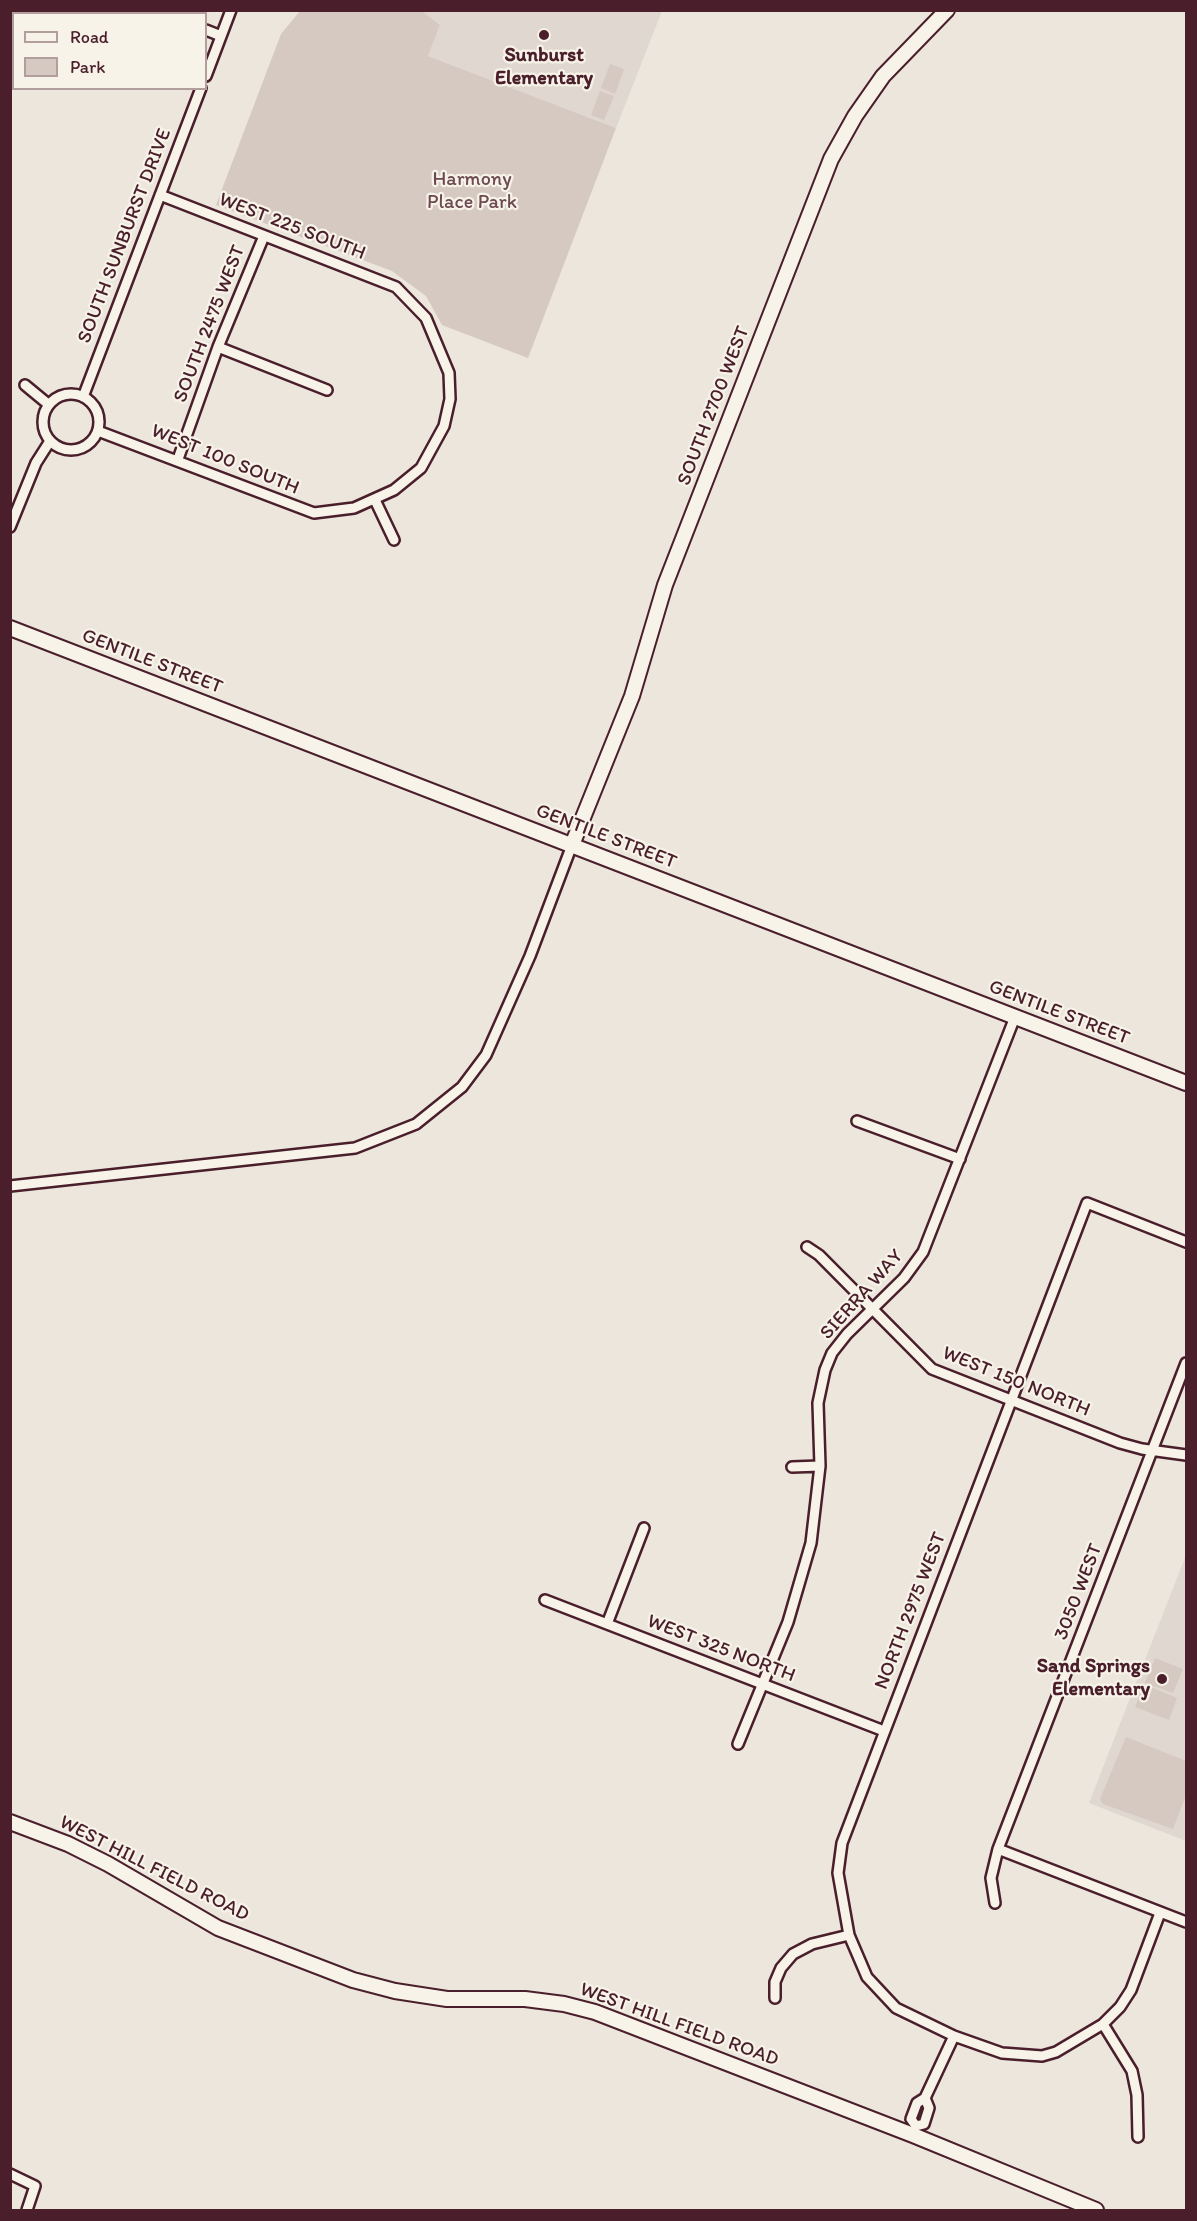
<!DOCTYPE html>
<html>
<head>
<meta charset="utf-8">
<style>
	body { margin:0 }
	#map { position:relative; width:1197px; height:2221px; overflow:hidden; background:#ece6dd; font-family:Itim,sans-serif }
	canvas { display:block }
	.frame { position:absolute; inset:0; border:12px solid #4a1f2b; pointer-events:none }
	.legend { position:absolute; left:12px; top:12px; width:195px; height:78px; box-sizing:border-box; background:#f7f3e8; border:2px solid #b29e9c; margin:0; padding:8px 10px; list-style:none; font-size:18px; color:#4a1f2b }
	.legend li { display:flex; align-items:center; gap:12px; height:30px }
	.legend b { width:30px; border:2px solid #b29e9c }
</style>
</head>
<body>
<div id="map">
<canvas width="1197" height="2221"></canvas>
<div class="frame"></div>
<ul class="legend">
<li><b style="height:8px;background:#f7f3e8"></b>Road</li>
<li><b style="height:16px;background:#d5c9c2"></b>Park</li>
</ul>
</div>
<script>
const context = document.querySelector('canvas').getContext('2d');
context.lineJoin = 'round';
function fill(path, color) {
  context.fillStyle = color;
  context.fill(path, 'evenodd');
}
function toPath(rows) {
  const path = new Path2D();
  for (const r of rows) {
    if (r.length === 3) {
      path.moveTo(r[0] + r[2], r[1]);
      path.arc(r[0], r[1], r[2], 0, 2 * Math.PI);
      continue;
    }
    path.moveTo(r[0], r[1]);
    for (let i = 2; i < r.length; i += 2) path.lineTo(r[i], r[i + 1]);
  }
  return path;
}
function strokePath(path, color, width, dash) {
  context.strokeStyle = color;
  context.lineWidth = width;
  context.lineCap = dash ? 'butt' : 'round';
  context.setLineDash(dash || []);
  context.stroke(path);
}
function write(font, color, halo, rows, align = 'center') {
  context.font = font + ' Itim,sans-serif';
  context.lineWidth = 4.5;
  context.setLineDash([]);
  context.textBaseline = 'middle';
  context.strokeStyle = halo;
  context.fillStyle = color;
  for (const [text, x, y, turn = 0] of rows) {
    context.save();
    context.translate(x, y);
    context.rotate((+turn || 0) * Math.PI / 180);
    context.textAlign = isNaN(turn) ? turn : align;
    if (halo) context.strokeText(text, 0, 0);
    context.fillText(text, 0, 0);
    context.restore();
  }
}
fill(toPath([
	[422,11,662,11,616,128,428,56,440,25],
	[1186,1555,1186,1841,1089,1803]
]), '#e0d7d0');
fill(toPath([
	[300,11,422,11,440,25,428,56,616,128,528,358,442,325,426,296,392,271,216,205,281,34],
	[610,64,624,69,615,94,601,88],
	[600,91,614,96,604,120,591,115],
	[1155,1658,1183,1669,1173,1693,1145,1683],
	[1144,1684,1177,1698,1169,1720,1135,1707],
	[1126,1737,1186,1761,1186,1795,1173,1829,1103,1804,1100,1799]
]), '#d5c9c2');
const street = toPath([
	[206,30,221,36],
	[206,76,231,10],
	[218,347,327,390],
	[25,385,48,404],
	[71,422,28],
	[83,397,201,88],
	[98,431,314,513,354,508,394,490,421,468,444,426,450,399,449,373,426,318,396,287,160,195],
	[178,459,218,347,264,236],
	[375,500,394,540],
	[10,527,36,463,50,441],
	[857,1121,960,1159],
	[10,1186,355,1148,416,1124,462,1087,486,1055,530,956,572,845],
	[807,1247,819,1255,932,1369,1120,1443,1142,1449,1186,1455],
	[792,1467,820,1466],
	[545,1600,884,1731],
	[607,1624,644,1528],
	[738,1744,788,1622,811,1543,820,1466,818,1403,825,1370,832,1353,847,1334,904,1278,923,1252,1015,1017],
	[998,1849,1186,1922],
	[995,1903,991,1878,998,1849,1186,1363],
	[849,1935,867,1977,896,2008,954,2036,1002,2053,1042,2056,1056,2052,1103,2024,1120,2007,1131,1990,1160,1913],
	[775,1998,775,1982,781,1968,793,1954,812,1944,849,1935,838,1873,842,1843,1087,1203,1186,1242],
	[1103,2024,1132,2071,1137,2095,1138,2137],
	[916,2126,911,2119,917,2103,925,2098,954,2036],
	[916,2126,924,2124,929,2108,925,2098],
	[10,2174,35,2186,27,2210]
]);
const secondary = toPath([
	[10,628,1186,1083],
	[572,845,632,696,665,585,831,159,855,116,883,76,947,10],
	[10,1822,68,1844,108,1864,218,1928,353,1980,395,1991,447,1999,525,1999,564,2004,595,2012,913,2135,1096,2210]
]);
strokePath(street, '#4a1f2b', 14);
strokePath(secondary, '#4a1f2b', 18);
strokePath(street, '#f7f3e8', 9);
strokePath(secondary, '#f7f3e8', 14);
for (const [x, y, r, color] of [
	[544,35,6,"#4a1f2b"],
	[1162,1679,6,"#4a1f2b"]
]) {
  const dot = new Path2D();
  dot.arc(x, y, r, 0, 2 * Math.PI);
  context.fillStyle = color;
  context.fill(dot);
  strokePath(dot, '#f7f3e8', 2);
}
write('bold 20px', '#4a1f2b', '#f7f3e8', [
	["Sunburst",544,56],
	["Elementary",544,79],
	["Sand Springs",1150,1667,"right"],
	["Elementary",1150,1690,"right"]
]);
write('20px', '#6d4a51', '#f7f3e8', [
	["Harmony",472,180],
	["Place Park",472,203]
]);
write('20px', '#4a1f2b', '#f7f3e8', [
	["WEST 225 SOUTH",292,227,21],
	["SOUTH SUNBURST DRIVE",125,236,-69],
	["SOUTH 2475 WEST",210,324,-69],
	["SOUTH 2700 WEST",714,406,-69],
	["WEST 100 SOUTH",225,460,22],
	["GENTILE STREET",152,662,21],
	["GENTILE STREET",606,837,21],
	["GENTILE STREET",1059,1013,21],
	["SIERRA WAY",862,1295,-48],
	["WEST 150 NORTH",1016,1382,22],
	["3050 WEST",1079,1592,-69],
	["NORTH 2975 WEST",911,1611,-69],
	["WEST 325 NORTH",721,1649,21],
	["WEST HILL FIELD ROAD",154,1869,27],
	["WEST HILL FIELD ROAD",679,2025,20]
]);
</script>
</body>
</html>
